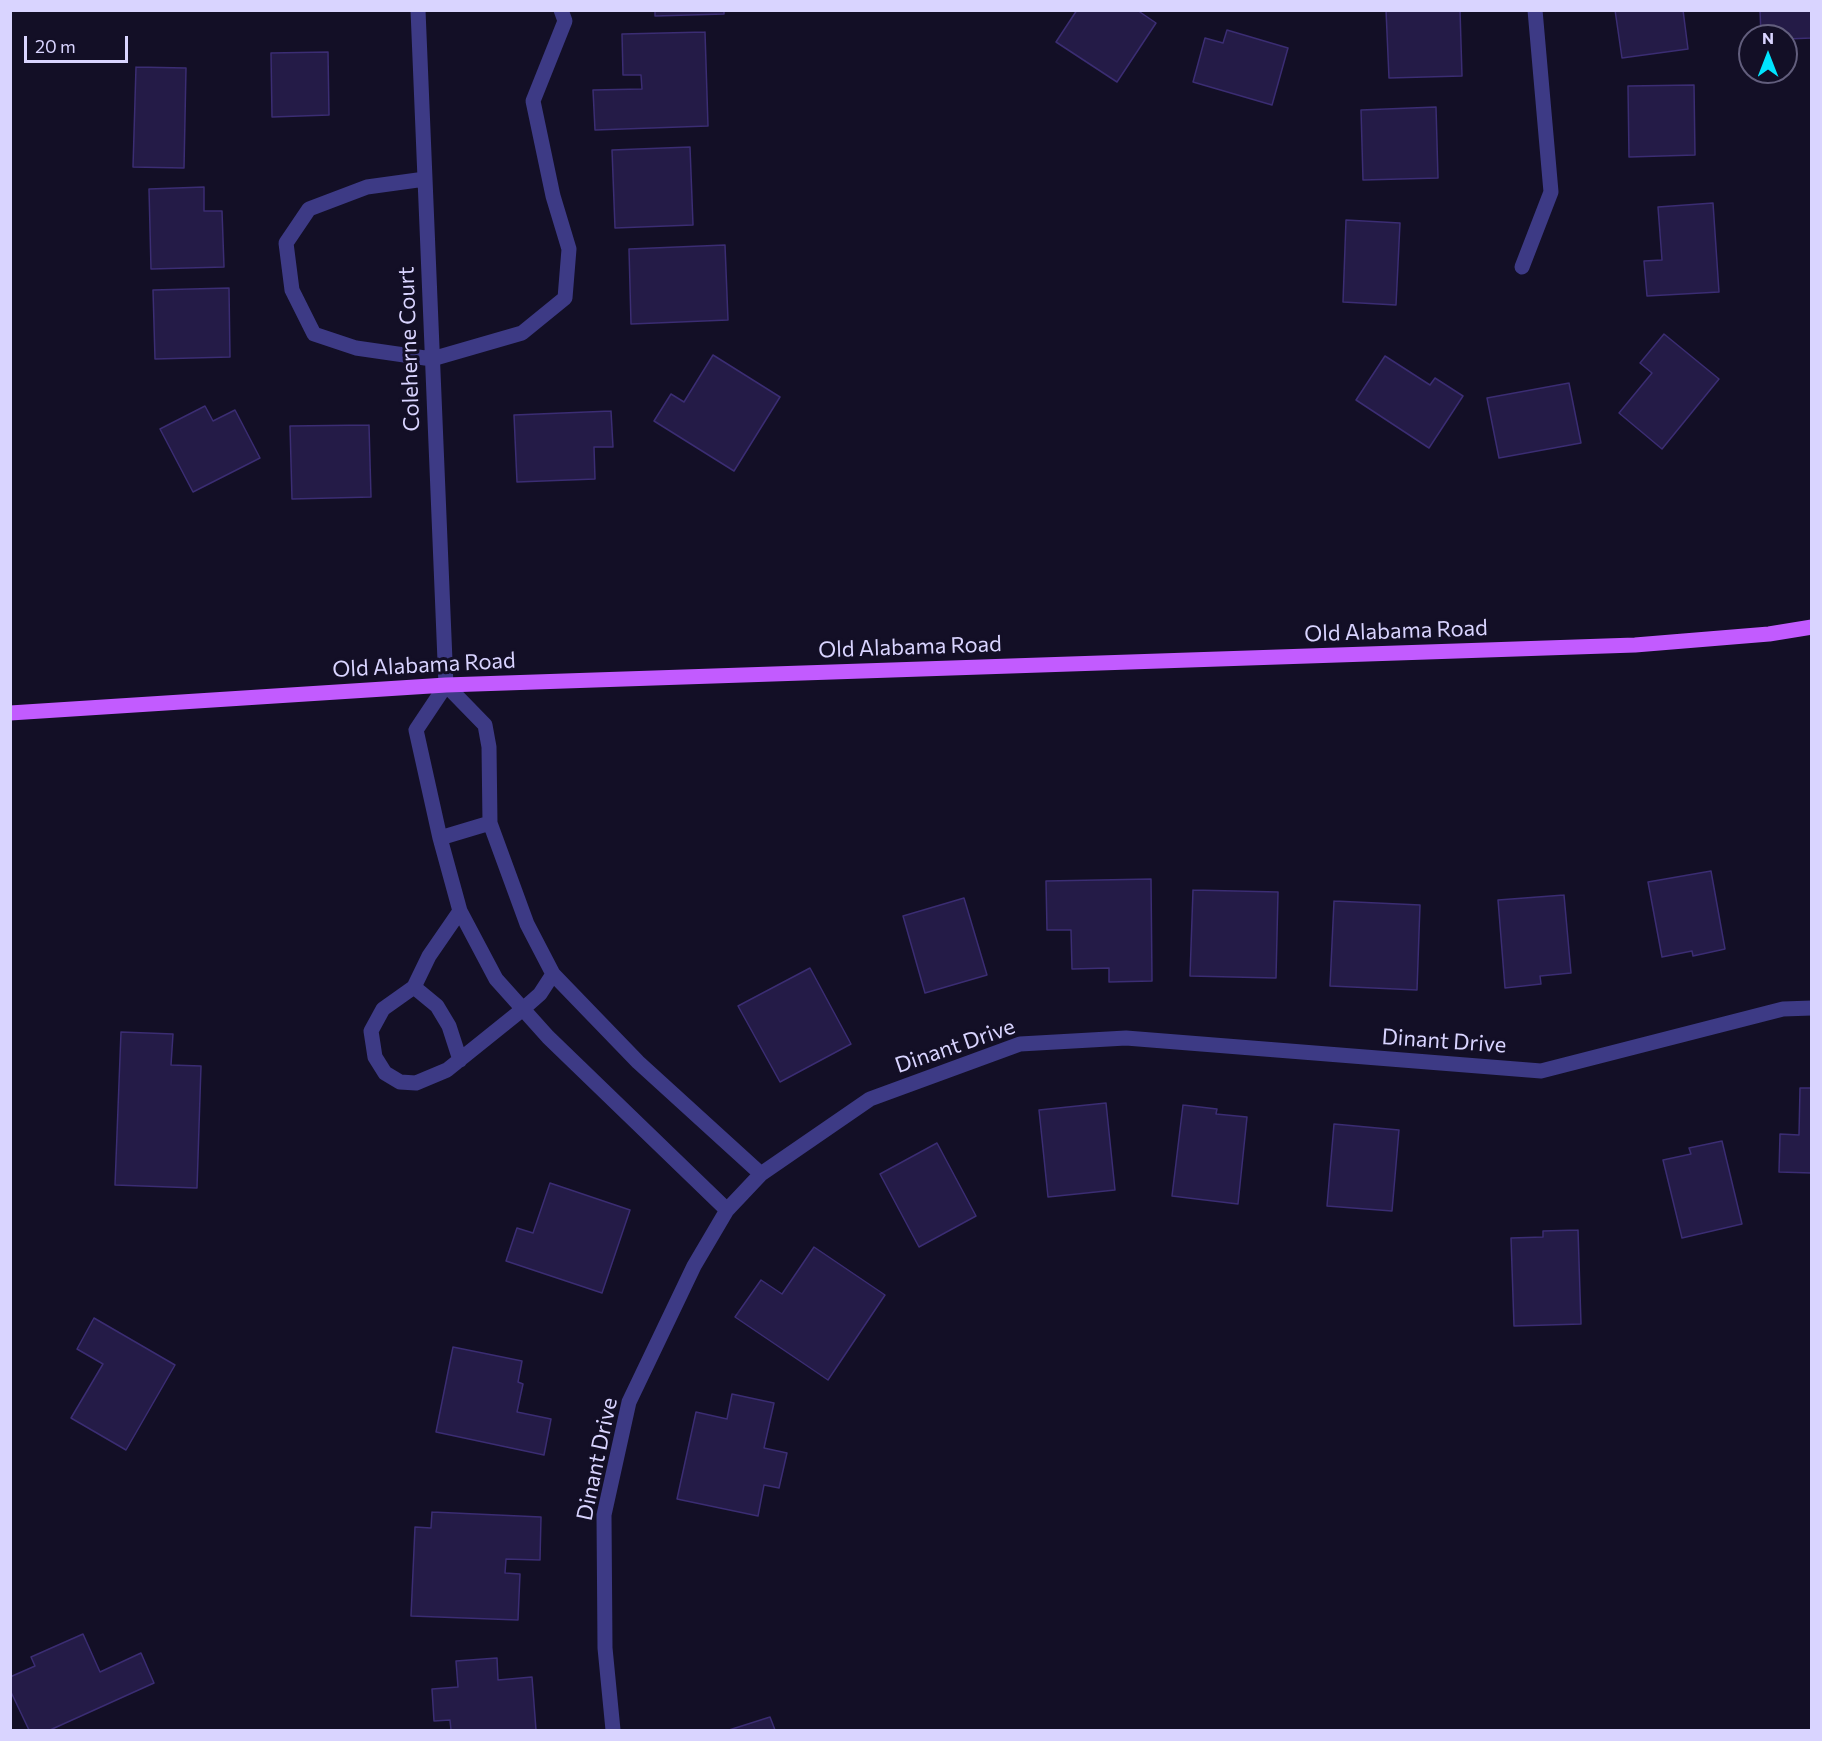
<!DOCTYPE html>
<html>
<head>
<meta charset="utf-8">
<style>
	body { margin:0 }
	#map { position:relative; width:1822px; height:1741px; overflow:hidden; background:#130f26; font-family:Commissioner,sans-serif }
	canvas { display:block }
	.frame { position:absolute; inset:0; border:12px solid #d9d4ff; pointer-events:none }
	.north { position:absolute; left:1738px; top:24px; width:60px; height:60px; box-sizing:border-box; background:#130f26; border:2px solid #625e7d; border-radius:50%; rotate:0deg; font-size:16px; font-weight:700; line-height:24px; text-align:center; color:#d9d4ff }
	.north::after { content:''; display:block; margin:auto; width:21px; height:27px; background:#00e5ff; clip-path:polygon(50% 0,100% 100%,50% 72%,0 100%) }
	.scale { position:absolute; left:24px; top:36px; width:104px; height:27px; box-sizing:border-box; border:3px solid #d9d4ff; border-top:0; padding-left:8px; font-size:18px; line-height:21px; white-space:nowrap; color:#d9d4ff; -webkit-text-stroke:4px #130f26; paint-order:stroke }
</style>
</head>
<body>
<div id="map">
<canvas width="1822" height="1741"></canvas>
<div class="frame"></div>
<div class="north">N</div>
<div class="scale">20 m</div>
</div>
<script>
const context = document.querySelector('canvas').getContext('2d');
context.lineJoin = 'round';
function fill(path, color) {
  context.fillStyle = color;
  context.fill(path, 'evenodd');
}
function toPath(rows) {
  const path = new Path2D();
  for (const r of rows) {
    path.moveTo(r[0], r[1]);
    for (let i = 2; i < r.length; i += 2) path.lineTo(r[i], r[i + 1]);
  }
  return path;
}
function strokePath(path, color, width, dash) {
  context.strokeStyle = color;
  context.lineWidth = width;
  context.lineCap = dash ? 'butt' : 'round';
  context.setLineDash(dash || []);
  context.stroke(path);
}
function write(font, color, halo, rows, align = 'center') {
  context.font = font + ' Commissioner,sans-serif';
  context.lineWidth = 6;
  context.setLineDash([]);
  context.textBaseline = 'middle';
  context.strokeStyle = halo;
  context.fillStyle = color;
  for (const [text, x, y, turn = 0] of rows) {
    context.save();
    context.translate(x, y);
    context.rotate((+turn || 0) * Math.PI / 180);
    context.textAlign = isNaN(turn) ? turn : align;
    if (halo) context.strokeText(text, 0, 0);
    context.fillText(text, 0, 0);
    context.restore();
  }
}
const building = toPath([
	[655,10,724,10,724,14,655,16,655,10],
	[1077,10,1137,10,1156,23,1117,82,1056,42,1077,10],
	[1386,10,1460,10,1462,76,1389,78,1386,10],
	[1615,10,1683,10,1688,49,1622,58,1615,10],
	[1760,10,1812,10,1812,38,1786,39,1786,36,1761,36,1760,10],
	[1227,30,1288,48,1272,105,1193,82,1205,38,1223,43,1227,30],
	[705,32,708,126,595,130,593,90,642,89,641,75,623,75,622,34,705,32],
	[328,52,329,115,272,117,271,53,328,52],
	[136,67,186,68,184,168,133,167,136,67],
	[1694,85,1695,155,1629,157,1628,86,1694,85],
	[1436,107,1438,178,1363,180,1361,110,1436,107],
	[690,147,693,225,615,228,612,150,690,147],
	[204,187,204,211,222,211,224,267,151,269,149,189,204,187],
	[1713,203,1719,292,1647,296,1644,261,1662,260,1658,207,1713,203],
	[1346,220,1400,223,1396,305,1343,302,1346,220],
	[725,245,728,320,631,324,629,249,725,245],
	[229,288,230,357,155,359,153,290,229,288],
	[1664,334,1719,379,1662,449,1619,413,1652,373,1640,363,1664,334],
	[713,355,780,397,734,471,654,421,671,394,684,402,713,355],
	[1385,356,1430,385,1435,378,1463,396,1429,448,1356,400,1385,356],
	[1569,383,1581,443,1499,458,1487,398,1569,383],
	[205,406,213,421,235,410,260,458,193,492,160,429,205,406],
	[611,411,613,447,594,447,595,479,517,482,514,415,611,411],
	[369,425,371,497,292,499,290,426,369,425],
	[1711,871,1725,949,1693,956,1692,951,1662,957,1648,882,1711,871],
	[1151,879,1152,981,1109,982,1109,968,1072,969,1071,930,1047,930,1046,881,1151,879],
	[1193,890,1278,892,1276,978,1190,976,1193,890],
	[1564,895,1571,973,1540,976,1541,984,1505,988,1498,900,1564,895],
	[964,898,987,975,925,993,903,916,964,898],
	[1334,901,1420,905,1417,990,1330,986,1334,901],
	[810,968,851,1044,780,1082,738,1006,810,968],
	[121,1032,173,1034,171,1065,201,1066,197,1188,115,1185,121,1032],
	[1800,1088,1812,1088,1812,1173,1779,1172,1780,1134,1799,1135,1800,1088],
	[1106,1103,1115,1190,1048,1197,1039,1110,1106,1103],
	[1183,1105,1217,1109,1216,1114,1247,1117,1238,1204,1172,1196,1183,1105],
	[1334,1124,1399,1130,1392,1211,1327,1206,1334,1124],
	[1722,1141,1742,1224,1682,1238,1663,1160,1691,1154,1689,1148,1722,1141],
	[937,1143,976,1216,919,1247,880,1174,937,1143],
	[550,1183,630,1210,602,1293,506,1261,517,1228,533,1233,550,1183],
	[1578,1230,1581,1324,1514,1326,1511,1238,1543,1237,1543,1231,1578,1230],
	[814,1247,885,1295,828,1380,735,1317,761,1280,782,1294,814,1247],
	[94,1318,175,1365,126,1450,71,1418,103,1364,77,1349,94,1318],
	[453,1347,522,1361,518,1382,523,1384,517,1412,551,1419,544,1455,436,1432,453,1347],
	[732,1394,774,1403,764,1448,787,1453,779,1488,764,1485,758,1516,677,1499,696,1412,727,1419,732,1394],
	[432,1512,541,1517,540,1560,506,1559,505,1573,520,1574,518,1620,411,1616,415,1527,431,1528,432,1512],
	[83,1634,100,1672,141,1653,154,1683,50,1730,29,1730,10,1690,10,1677,35,1666,31,1657,83,1634],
	[497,1658,498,1680,532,1677,536,1730,451,1730,450,1720,434,1721,432,1689,458,1687,456,1661,497,1658],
	[770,1717,775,1730,729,1730,770,1717]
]);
fill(building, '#241b47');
strokePath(building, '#3b2d73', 1.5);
strokePath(toPath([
	[418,10,446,685],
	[425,179,367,187,309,209,286,243,292,290,314,334,356,348,432,359,522,333,565,298,569,249,553,196,533,101,565,21,561,10],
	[1522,267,1551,192,1535,10],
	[446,685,416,730,440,838,460,911,496,979,548,1037,727,1210],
	[446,685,485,725,489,747,490,823,527,924,553,974,638,1062,761,1174],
	[440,838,490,823],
	[460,911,429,956,414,987,383,1009,371,1031,375,1057,385,1073,400,1082,416,1083,447,1070,523,1009,540,994,553,974],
	[414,987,437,1006,449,1026,460,1060],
	[613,1730,605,1648,604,1515,629,1402,694,1266,727,1210,761,1174,870,1099,1020,1044,1126,1038,1541,1071,1783,1009,1812,1008]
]), '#3d3a85', 15);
strokePath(toPath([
	[10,713,446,685,1635,645,1769,634,1812,627]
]), '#c25bff', 15);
write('22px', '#d9d4ff', '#130f26', [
	["Coleherne Court",409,349,-92],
	["Old Alabama Road",1396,631,-2],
	["Old Alabama Road",910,647,-2],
	["Old Alabama Road",424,665,-3],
	["Dinant Drive",1444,1041,4],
	["Dinant Drive",955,1046,-19],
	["Dinant Drive",597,1459,-78]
]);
</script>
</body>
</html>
